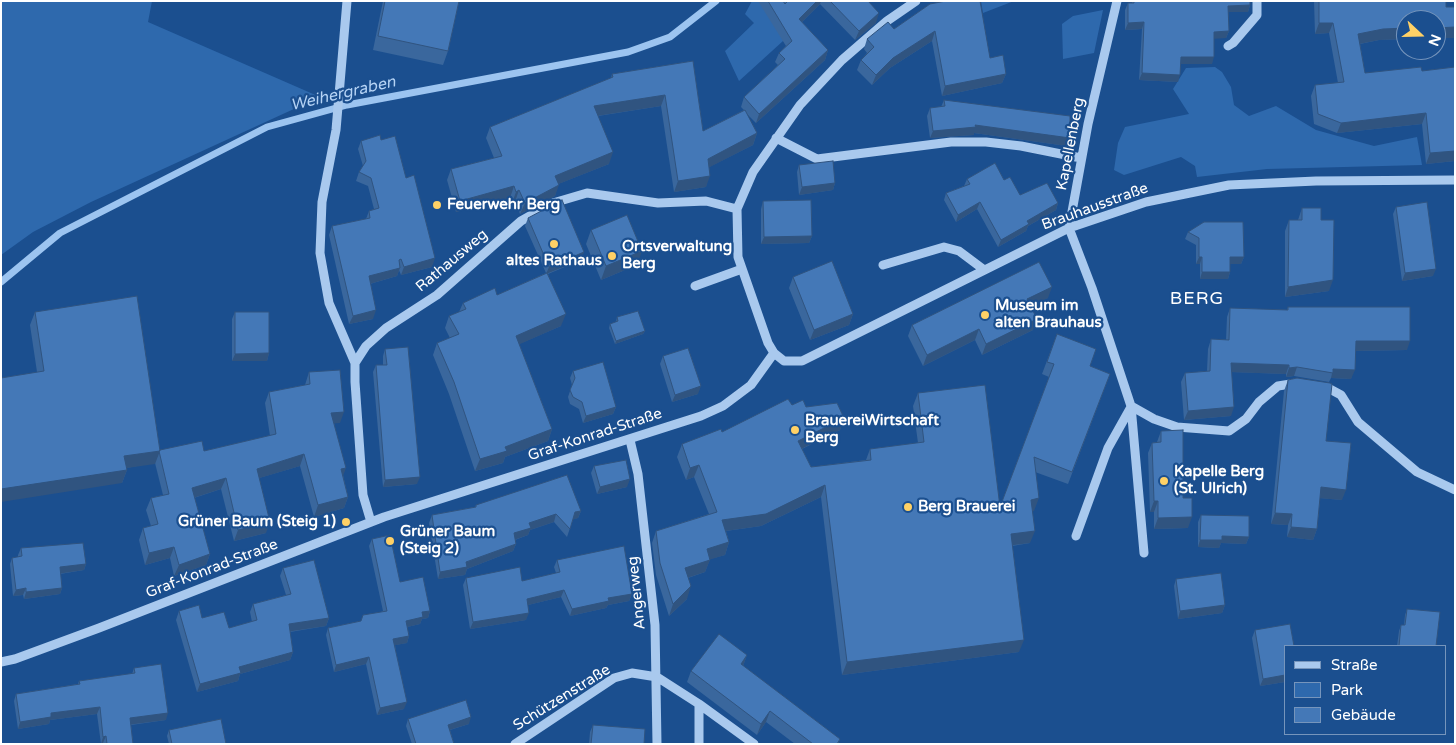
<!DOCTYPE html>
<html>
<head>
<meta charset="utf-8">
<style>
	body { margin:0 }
	#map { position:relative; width:1456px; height:745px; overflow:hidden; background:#1b4f8f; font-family:"Varela Round",sans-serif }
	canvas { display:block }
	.frame { position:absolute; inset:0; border:2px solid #fff; pointer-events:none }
	.legend { position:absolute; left:1284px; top:645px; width:162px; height:90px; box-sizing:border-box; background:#1b4f8f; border:1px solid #7695bc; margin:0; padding:6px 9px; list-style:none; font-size:15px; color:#fff }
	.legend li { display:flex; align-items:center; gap:10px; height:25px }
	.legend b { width:25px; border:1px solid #7695bc }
	.north { position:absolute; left:1396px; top:10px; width:50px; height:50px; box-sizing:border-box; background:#1b4f8f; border:1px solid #7695bc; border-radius:50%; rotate:111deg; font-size:14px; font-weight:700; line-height:20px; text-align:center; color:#fff }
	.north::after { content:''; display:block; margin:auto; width:18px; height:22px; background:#ffd166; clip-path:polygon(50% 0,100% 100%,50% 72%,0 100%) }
</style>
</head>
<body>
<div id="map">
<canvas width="1456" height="745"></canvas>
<div class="frame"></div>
<ul class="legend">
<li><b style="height:6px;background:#a9c9ee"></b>Straße</li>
<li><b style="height:14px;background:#2e69ad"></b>Park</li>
<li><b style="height:14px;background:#4478b7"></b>Gebäude</li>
</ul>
<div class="north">N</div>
</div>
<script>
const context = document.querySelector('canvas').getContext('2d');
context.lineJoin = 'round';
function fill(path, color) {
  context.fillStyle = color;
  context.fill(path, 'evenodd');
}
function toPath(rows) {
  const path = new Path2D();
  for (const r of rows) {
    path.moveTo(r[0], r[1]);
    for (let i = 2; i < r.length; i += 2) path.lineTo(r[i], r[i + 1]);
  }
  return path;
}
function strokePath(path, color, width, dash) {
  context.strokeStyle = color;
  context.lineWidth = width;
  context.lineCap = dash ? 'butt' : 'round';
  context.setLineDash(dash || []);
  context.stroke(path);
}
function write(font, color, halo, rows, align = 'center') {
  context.font = font + ' "Varela Round",sans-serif';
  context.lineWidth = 4.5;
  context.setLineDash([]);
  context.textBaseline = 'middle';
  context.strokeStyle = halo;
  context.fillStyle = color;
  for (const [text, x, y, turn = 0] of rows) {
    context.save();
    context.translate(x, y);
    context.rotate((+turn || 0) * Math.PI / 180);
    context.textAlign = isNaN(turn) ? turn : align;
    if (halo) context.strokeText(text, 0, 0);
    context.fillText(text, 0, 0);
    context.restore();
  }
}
fill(toPath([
	[1,1,152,1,148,22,320,97,91,202,33,232,1,255],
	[752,1,793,1,783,41,739,81,725,51,754,23,745,14],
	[981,1,1014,1,983,13],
	[1103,10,1094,53,1063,59,1062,24,1073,16],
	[1215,67,1222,72,1231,87,1234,105,1249,116,1276,106,1316,130,1374,146,1417,137,1422,165,1267,169,1197,177,1195,166,1181,157,1124,175,1114,170,1118,143,1125,127,1189,114,1173,89,1186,68]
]), '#2e69ad');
strokePath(toPath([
	[1,282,60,233,267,127,347,105,628,52,670,37,716,1]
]), '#9cc4f0', 7);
strokePath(toPath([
	[347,1,336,130,322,202,320,253,329,303,355,363],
	[916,1,887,21,842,60,800,105,753,172,737,209,738,257,768,343,774,353,784,361,802,361,1069,228,1146,202,1229,185,1316,181,1455,180],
	[1117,1,1088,124,1069,228,1092,288,1131,406,1144,553],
	[1228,46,1233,43,1257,15,1257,1],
	[776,138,817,159,951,142,986,142,1021,146,1081,158],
	[883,265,944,247,959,251,983,269],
	[695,286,742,269],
	[1320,387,1328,388,1341,395,1358,422,1417,472,1455,490],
	[1131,406,1154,419,1177,427,1229,431,1246,419,1259,402,1278,386,1297,383],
	[630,440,638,474,655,625,657,744],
	[371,522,363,495,355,382,355,363,366,346,386,328,437,295,521,221,553,203,587,193,658,203,706,201,737,209],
	[1076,536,1108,448,1131,407],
	[1,662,15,659,99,628,384,517,701,416,723,406,751,385,774,353],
	[515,744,614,678,632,673,657,677,699,704,754,744],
	[699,744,699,704]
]), '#a9c9ee', 9);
fill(toPath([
	[383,1,459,1,448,51,443,65,373,50],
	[758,1,783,1,785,4,788,1,868,1,876,23,855,40,820,4,802,22,828,50,825,60,756,123,746,113,757,133,753,145,709,167,706,187,674,192,661,106,598,116,609,164,558,184,555,196,520,214,515,202,512,203,510,198,456,212,447,180,451,169,494,158,486,138,490,127,611,78,612,74,693,61,703,131,744,110,741,107,744,97,778,65,775,62,779,53,786,46],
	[1132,1,1250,1,1250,5,1248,12,1228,12,1229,31,1226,38,1214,38,1212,64,1181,64,1178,82,1139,80,1142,29,1125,30,1125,10,1128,3,1132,3],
	[1314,1,1446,1,1446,7,1455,7,1455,38,1436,38,1436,20,1406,20,1406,39,1379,40,1360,44,1365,73,1422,71,1455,161,1426,164,1422,124,1337,133,1314,124,1311,96,1315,85,1338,83,1329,33,1315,34],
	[930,4,1006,74,1002,83,942,96,932,41,890,68,872,85,857,70,861,60,867,53,864,49,867,39,894,29],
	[944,100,1067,146,974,133,974,135,930,138,927,116,930,108,941,107],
	[381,140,406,178,432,267,401,275,399,270,397,276,370,284,373,319,349,324,329,235,332,226,366,219,369,211,374,209,368,186,356,181,359,172,363,166,358,149,361,141],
	[799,165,835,183,833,190,799,195,797,172],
	[967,179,1004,180,1020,195,1058,203,1056,210,1028,226,1026,231,998,247,977,209,956,222,944,200,946,193,964,186],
	[763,201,812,236,809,243,761,244,761,209],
	[1396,207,1433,276,1402,281,1393,214],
	[1302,208,1321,220,1329,291,1285,297,1285,231,1289,220,1298,220],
	[528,218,581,260,548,274,561,326,519,344,552,429,548,441,505,457,503,463,475,471,449,394,433,355,437,343,450,338,445,328,449,316,459,312,463,303,497,295,546,273,525,226],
	[591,230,637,265,601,280,586,244],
	[1188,232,1244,257,1241,264,1230,264,1230,272,1228,279,1200,279,1200,264,1196,264,1196,245,1185,239],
	[793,277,853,314,849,325,810,340,789,288],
	[1048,298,1031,306,1033,330,982,355,975,340,923,366,908,336,912,325],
	[1288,307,1407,350,1356,351,1351,379,1331,378,1329,382,1294,376,1286,377,1286,374,1232,372,1231,416,1184,420,1181,382,1185,373,1207,371,1208,349,1211,339,1226,340,1227,317,1230,308,1287,310],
	[35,312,160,450,204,451,270,436,265,403,269,392,305,385,309,372,340,423,334,423,343,475,348,497,344,508,314,517,300,466,259,478,266,533,234,541,221,489,194,498,210,554,206,565,174,576,170,558,145,565,139,540,143,528,151,526,146,510,151,498,163,495,155,463,126,468,127,470,122,483,37,372,30,325],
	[235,312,269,353,267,361,232,361,232,319],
	[617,317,645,331,643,334,615,344,609,328,610,324,616,322],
	[1057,334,1090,366,1110,374,1068,484,1035,472,1034,511,1032,511,1030,543,1012,546,1019,652,842,675,821,497,761,526,726,531,729,542,725,555,710,559,705,572,688,578,687,599,669,616,656,575,652,543,656,531,709,514,694,477,686,480,677,457,682,444,722,432,792,405,806,407,844,418,840,430,802,449,811,467,866,460,870,449,918,443,913,406,918,393,1000,507,1049,377,1042,374],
	[385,349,417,484,383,487,373,372,376,365,383,365,383,356],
	[663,356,698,394,672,402,660,364],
	[573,371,616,407,613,414,583,423,579,409,570,404,568,397,572,385,570,378],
	[1288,380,1326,441,1342,500,1320,498,1317,529,1313,540,1287,537,1288,525,1271,524,1284,391],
	[1161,431,1183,498,1188,528,1154,529,1154,512,1150,512,1148,453,1152,443,1157,442],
	[594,466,627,487,597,494,591,473],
	[476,505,581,511,578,518,573,519,567,537,554,522,530,530,528,535,515,540,516,544,513,551,467,569,465,575,438,579,429,523,432,515,475,507],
	[1201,515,1249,537,1246,544,1221,543,1219,548,1198,547,1198,522],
	[372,539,400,582,430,611,428,618,422,619,420,624,407,627,409,636,407,643,395,645,404,709,377,715,366,664,334,672,326,635,328,628,361,621,383,611,369,546],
	[21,548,86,564,84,570,60,574,62,588,60,594,24,599,23,595,13,596,10,564,12,558,18,557,18,555],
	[557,560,632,594,629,601,608,605,606,608,570,616,561,597,528,605,526,620,470,629,463,585,466,578,522,581,556,573,554,567],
	[283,568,329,618,326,626,290,632,293,652,290,660,240,674,238,681,197,692,176,620,179,611,202,618,229,628,252,622,250,612,253,604,286,595,280,576],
	[1176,579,1225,605,1222,613,1178,619,1174,586],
	[1407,609,1436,646,1397,646,1399,631,1401,625,1404,625,1405,615],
	[1255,630,1285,646,1285,682,1260,686,1252,638],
	[747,655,743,666,840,739,838,744,795,744,766,722,757,735,687,682,691,671],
	[134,668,166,720,131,725,133,744,101,744,97,714,50,720,49,724,18,729,14,701,16,694,78,684,79,681,132,674],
	[408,719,469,724,450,730,454,744,412,744,406,726],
	[593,725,644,744,589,744,590,732],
	[169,730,226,744,169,744,167,736]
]), '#3a679d');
fill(toPath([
	[817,1,821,1,820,4,796,28,799,19],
	[1250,5,1248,12,1225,12,1228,6],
	[879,13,876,23,855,40,859,31],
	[1144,22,1142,29,1125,30,1128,23],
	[1319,23,1333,23,1329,33,1315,34],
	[1455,27,1455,38,1436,38,1436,28],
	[1406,28,1406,39,1379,40,1354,45,1358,34,1383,29],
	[935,31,932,41,890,68,872,85,876,75,893,58],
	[1229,31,1226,38,1212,39,1214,32],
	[828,50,825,60,756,123,759,114],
	[1181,57,1214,57,1212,64,1179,64],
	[1142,73,1180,75,1178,82,1139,80],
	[1006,74,1002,83,942,96,945,86],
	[665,95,661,106,590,117,594,106],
	[1426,113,1422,124,1337,133,1341,123],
	[975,125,1070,138,1067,146,974,133,974,135,930,138,933,131],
	[757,133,753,145,704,170,708,159],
	[1455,151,1455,161,1426,164,1430,153],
	[613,152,609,164,551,187,555,176],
	[710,176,706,187,674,192,678,181],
	[835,183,833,190,799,195,802,187],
	[559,185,555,196,520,214,525,203],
	[514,186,510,198,456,212,460,201],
	[519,190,515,202,512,203,516,192],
	[980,202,977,209,956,222,958,215],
	[1058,203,1056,210,1028,226,1026,231,998,247,1001,240,1027,221],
	[812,236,809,243,761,244,764,237],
	[642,251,637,265,601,280,606,266],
	[584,252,581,260,546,274,549,267],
	[1199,257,1202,257,1200,264,1196,264],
	[1230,257,1244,257,1241,264,1227,264],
	[435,258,432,267,401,275,404,267],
	[400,268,397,276,366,285,369,276],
	[1436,269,1433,276,1402,281,1405,273],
	[1202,272,1230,272,1228,279,1200,279],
	[1333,280,1329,291,1285,297,1288,287],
	[1052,287,1048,298,1023,310,1027,299],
	[376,310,373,319,349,324,353,316],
	[566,314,561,326,511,348,516,336],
	[853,314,849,325,810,340,814,330],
	[1037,319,1033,330,982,355,986,344],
	[979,329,975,340,923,366,927,355],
	[645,331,643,334,615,344,616,341],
	[1356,341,1410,341,1407,350,1353,351],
	[269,353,267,361,232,361,235,354],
	[1231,363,1289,365,1286,374,1228,372],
	[1297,367,1294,376,1286,377,1289,368],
	[1333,369,1355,370,1351,379,1331,378],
	[701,386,698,394,672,402,675,395],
	[616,407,613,414,583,423,586,416],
	[1234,407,1231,416,1184,420,1188,411],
	[344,412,340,423,327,424,331,413],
	[844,418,840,430,793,453,798,441],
	[552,429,548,441,505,457,503,463,475,471,480,459,505,447],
	[160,451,155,464,120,469,124,456],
	[304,454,300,466,253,480,257,469],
	[699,465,694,477,686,480,690,468],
	[346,468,342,479,341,469],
	[127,470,122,483,1,502,1,489],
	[420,477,417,484,383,487,385,480],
	[226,478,221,489,187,500,192,488],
	[630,479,627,487,597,494,600,487],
	[825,485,821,497,761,526,718,532,722,520],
	[1321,487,1346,490,1342,500,1317,498],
	[348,497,344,508,314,517,318,505],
	[1039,498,1034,511,1026,512,1031,500],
	[1154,501,1158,501,1154,512,1150,512],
	[581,511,578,518,572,520,575,512],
	[1275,513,1292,514,1288,525,1271,524],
	[556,514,554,522,530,530,528,535,511,541,514,533,529,523],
	[1192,517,1188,528,1154,529,1158,518],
	[270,522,266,533,234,541,238,530],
	[1291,527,1317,529,1313,540,1287,537],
	[1035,531,1030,543,1006,546,1011,534],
	[1222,536,1249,537,1246,544,1221,543,1219,548,1198,547,1200,540],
	[729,542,725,555,702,562,707,549],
	[516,544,513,551,467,569,465,575,438,579,440,572],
	[174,547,170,558,145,565,149,553],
	[210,554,206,565,174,576,179,565],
	[710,560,705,572,681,580,685,568],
	[86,564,84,570,57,574,60,567],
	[691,586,687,599,669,616,673,604],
	[26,588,23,595,13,596,16,590],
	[62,588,60,594,24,599,26,592],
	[564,590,561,597,524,606,527,599],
	[632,594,629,601,608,605,606,608,570,616,572,609,608,598],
	[1225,605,1222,613,1178,619,1180,611],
	[430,611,428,618,422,619,420,624,403,628,406,621,422,612],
	[529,613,526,620,470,629,473,622],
	[329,618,326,626,286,632,289,624],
	[409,636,407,643,391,646,393,639],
	[1024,640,1019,652,842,675,847,662],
	[293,652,290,660,240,674,238,681,197,692,200,684,239,667],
	[747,655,743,666,741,664],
	[369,657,366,664,334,672,336,665],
	[1285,675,1285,682,1260,686,1263,679],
	[407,702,404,709,377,715,380,708],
	[100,707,97,714,50,720,49,724,18,729,20,722,51,713],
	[770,711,766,722,757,735,761,724],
	[168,713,166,720,127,725,130,718],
	[471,717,469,724,446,731,448,725],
	[106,736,103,743,101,744,103,737]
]), '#305480');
const building = toPath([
	[385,1,459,1,448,51,378,36,385,1],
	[768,1,783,1,785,4,788,1,817,1,799,19,828,50,759,114,744,97,785,59,779,53,792,41,768,1],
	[830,1,868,1,879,13,859,31,830,1],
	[946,1,980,1,990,58,1003,55,1006,74,945,86,935,31,893,58,876,75,861,60,874,47,867,39,888,22,894,29,930,4,946,1],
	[1134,1,1250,1,1250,5,1228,6,1229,31,1214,32,1214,57,1181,57,1180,75,1142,73,1144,22,1128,23,1128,3,1134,3,1134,1],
	[1319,1,1446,1,1446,7,1455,7,1455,27,1436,28,1436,20,1406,20,1406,28,1383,29,1358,34,1365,73,1421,67,1422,71,1455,67,1455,151,1430,153,1426,113,1341,123,1318,114,1315,85,1344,82,1333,23,1319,23,1319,1],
	[693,61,703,131,745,110,757,133,708,159,710,176,678,181,665,95,594,106,613,152,555,176,559,185,525,203,519,190,516,192,514,186,460,201,451,169,502,156,490,127,613,77,612,74,693,61],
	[944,100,1070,116,1070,138,975,125,976,127,933,131,930,108,945,106,944,100],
	[380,135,381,140,395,136,406,178,414,175,435,258,404,267,401,259,399,260,400,268,369,276,376,310,353,316,332,226,370,218,369,211,379,208,371,178,359,172,366,161,361,141,380,135],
	[833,161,835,183,802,187,799,165,833,161],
	[995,163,1004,180,1010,177,1020,195,1047,183,1058,203,1027,221,1029,224,1001,240,980,202,958,215,946,193,970,184,967,179,995,163],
	[562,200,584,252,549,267,528,218,562,200],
	[811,200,812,236,764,237,763,201,811,200],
	[1427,202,1436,269,1405,273,1396,207,1427,202],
	[1302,208,1321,208,1321,220,1334,220,1333,280,1288,287,1289,220,1302,220,1302,208],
	[627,215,642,251,606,266,591,230,627,215],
	[1204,222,1243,222,1244,257,1230,257,1230,272,1202,272,1202,257,1199,257,1199,238,1188,232,1204,222],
	[832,261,853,314,814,330,793,277,832,261],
	[1039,262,1052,287,1027,299,1037,319,986,344,979,329,927,355,912,325,1039,262],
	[547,273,566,314,516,336,552,429,505,447,507,451,480,459,454,382,437,343,459,334,449,316,466,309,463,303,495,288,497,295,547,273],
	[137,296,160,451,124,456,127,470,1,489,1,378,44,371,35,312,137,296],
	[1288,307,1410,307,1410,341,1356,341,1355,370,1333,369,1333,373,1297,367,1289,368,1289,365,1231,363,1234,407,1188,411,1185,373,1210,371,1211,339,1229,340,1230,308,1288,310,1288,307],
	[638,311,645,331,616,341,610,324,618,321,617,317,638,311],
	[235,312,269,312,269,353,235,354,235,312],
	[1057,334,1096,349,1090,366,1110,374,1072,472,1034,457,1039,498,1031,500,1035,531,1011,534,1024,640,847,662,825,485,766,514,722,520,729,542,707,549,710,560,685,568,691,586,673,604,660,563,656,531,717,512,699,465,690,468,682,444,721,429,722,432,788,399,792,405,803,400,806,407,837,403,844,418,798,441,811,467,871,460,870,449,924,442,918,393,985,385,1000,507,1054,364,1047,362,1057,334],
	[408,347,420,477,385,480,376,365,387,365,385,349,408,347],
	[688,348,701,386,675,395,663,356,688,348],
	[603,362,616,407,586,416,582,402,573,397,570,390,575,378,573,371,603,362],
	[340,370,344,412,331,413,346,468,341,469,348,497,318,505,304,454,257,469,270,522,238,530,226,478,192,488,210,554,179,565,174,547,149,553,143,528,158,524,151,498,169,494,159,451,160,450,202,441,204,451,276,434,269,392,310,384,309,372,340,370],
	[1297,378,1330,383,1332,384,1326,441,1351,443,1346,490,1321,487,1317,529,1291,527,1292,514,1275,513,1288,380,1297,378],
	[1183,430,1183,498,1192,498,1192,517,1158,518,1158,501,1154,501,1152,443,1161,442,1161,431,1183,430],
	[626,460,630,479,600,487,594,466,626,460],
	[567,475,581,511,575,512,570,529,556,514,529,523,531,528,514,533,516,544,466,562,467,567,440,572,432,515,476,507,476,505,567,475],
	[1201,515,1249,516,1249,537,1222,536,1222,540,1200,540,1201,515],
	[390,535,400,582,423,577,430,611,422,612,423,617,406,621,409,636,393,639,407,702,380,708,369,657,336,665,328,628,361,621,363,615,387,611,372,539,390,535],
	[83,543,86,564,60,567,62,588,26,592,26,588,16,590,12,558,22,556,21,548,83,543],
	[624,546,632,594,608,598,609,601,572,609,564,590,527,599,529,613,473,622,466,578,520,567,522,581,560,572,557,560,624,546],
	[314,560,329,618,289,624,293,652,239,667,241,673,200,684,179,611,199,605,202,618,224,612,229,628,257,620,253,604,291,594,283,568,314,560],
	[1221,573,1225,605,1180,611,1176,579,1221,573],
	[1407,609,1440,612,1436,646,1399,646,1401,625,1405,625,1407,609],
	[1290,624,1294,646,1285,646,1285,675,1263,679,1255,630,1290,624],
	[719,634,747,655,741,664,840,739,837,744,813,744,770,711,761,724,691,671,719,634],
	[161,664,168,713,130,718,133,744,107,744,106,736,103,737,100,707,51,713,51,717,20,722,16,694,80,684,79,681,135,673,134,668,161,664],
	[466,700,471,717,448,725,454,744,416,744,408,719,466,700],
	[221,719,226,744,172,744,169,730,221,719],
	[593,725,645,729,644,744,591,744,593,725]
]);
fill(building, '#4478b7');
strokePath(building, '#305480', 1);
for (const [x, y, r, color] of [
	[437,205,5,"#ffd166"],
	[554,244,5,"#ffd166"],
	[612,256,5,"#ffd166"],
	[985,315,5,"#ffd166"],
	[795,430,5,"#ffd166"],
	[1164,481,5,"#ffd166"],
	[908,507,5,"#ffd166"],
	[346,522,5,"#ffd166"],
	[390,541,5,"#ffd166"]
]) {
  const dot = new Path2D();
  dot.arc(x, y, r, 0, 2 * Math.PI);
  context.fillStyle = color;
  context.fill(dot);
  strokePath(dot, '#1b4f8f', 2);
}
write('15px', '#fff', '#1b4f8f', [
	["Kapellenberg",1071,144,-79],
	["Brauhausstraße",1095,207,-20],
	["Rathausweg",452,261,-40],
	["Graf-Konrad-Straße",595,435,-18],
	["Graf-Konrad-Straße",212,569,-21],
	["Angerweg",637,593,-96],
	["Schützenstraße",562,698,-32]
]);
write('bold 15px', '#fff', '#1b4f8f', [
	["Feuerwehr Berg",447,205],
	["Ortsverwaltung",622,247],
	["Berg",622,264],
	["altes Rathaus",554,261,"center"],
	["Museum im",995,306],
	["alten Brauhaus",995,323],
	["BrauereiWirtschaft",805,421],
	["Berg",805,438],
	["Kapelle Berg",1174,472],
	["(St. Ulrich)",1174,489],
	["Berg Brauerei",918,507],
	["Grüner Baum (Steig 1)",336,522,"right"],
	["Grüner Baum",400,532],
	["(Steig 2)",400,549]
], 'left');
write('italic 16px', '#b5d3f5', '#1b4f8f', [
	["Weihergraben",343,94,-13]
]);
context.letterSpacing = '1px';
write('18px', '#fff', '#1b4f8f', [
	["BERG",1197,299]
]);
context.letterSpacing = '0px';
</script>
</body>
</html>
